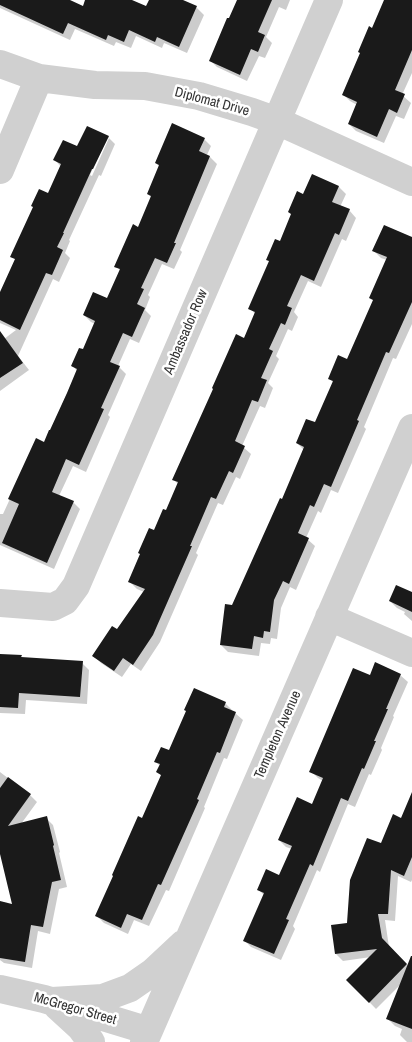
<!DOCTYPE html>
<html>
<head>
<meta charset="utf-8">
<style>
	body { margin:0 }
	canvas { display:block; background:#fff }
</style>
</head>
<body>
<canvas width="412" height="1042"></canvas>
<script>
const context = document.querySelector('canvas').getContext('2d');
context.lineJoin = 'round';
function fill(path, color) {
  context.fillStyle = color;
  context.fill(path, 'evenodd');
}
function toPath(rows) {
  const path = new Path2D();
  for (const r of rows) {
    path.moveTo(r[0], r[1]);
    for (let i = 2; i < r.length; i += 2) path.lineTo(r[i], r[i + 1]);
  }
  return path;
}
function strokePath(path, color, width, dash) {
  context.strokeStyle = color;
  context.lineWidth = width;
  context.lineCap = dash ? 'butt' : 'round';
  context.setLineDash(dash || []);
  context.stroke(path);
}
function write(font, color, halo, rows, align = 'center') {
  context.font = font + ' "Archivo Narrow",sans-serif';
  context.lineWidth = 5;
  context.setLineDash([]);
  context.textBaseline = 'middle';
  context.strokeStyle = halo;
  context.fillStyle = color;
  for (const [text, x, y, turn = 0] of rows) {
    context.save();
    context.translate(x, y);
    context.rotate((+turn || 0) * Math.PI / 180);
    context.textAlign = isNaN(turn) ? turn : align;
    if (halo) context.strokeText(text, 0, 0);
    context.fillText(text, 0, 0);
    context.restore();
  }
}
fill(toPath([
	[0,0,67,0,83,8,87,0,129,0,147,8,150,0,180,0,197,8,204,15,187,53,164,43,162,48,136,36,131,48,116,42,114,46,75,29,70,40,0,8],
	[238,0,290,0,286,10,279,7,266,37,272,43,265,58,259,56,247,81,217,67,210,60],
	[386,0,412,0,412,73,402,95,411,103,404,119,396,116,384,143,356,131,349,124,357,105,350,101,343,94],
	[108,137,115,144,101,176,99,175,69,240,70,241,65,253,70,258,59,282,53,279,18,356,29,370,0,391,0,342,16,330,0,323,0,295,16,260,12,256,49,195,61,167,55,160,78,148],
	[106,138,109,138,92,176,90,175],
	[204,139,211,146,207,155,210,157,217,164,180,250,182,252,174,269,162,264,148,295,150,297,145,310,151,316,139,343,130,339,118,366,126,374,108,415,110,417,86,472,73,466,59,496,73,502,80,509,54,569,0,545,0,514,3,514,37,440,45,443,77,371,73,366,83,351,95,324,91,322,84,315,108,300,121,271,116,266,139,229,152,198,148,194,160,167,156,163],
	[312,176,339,187,346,194,340,207,349,210,356,218,346,241,342,239,321,287,308,281,294,312,298,317,292,331,288,329,276,356,279,359,268,383,273,388,265,408,260,406,242,446,251,454,240,479,236,477,223,505,218,503,196,553,198,555,160,642,141,671,131,664,122,677,101,663,94,656,118,631,144,592,137,589,130,582,154,531,166,512,178,484,173,479,244,339,255,314,250,308],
	[412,236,412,324,396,359,393,358,364,427,366,429,338,493,331,490,321,513,318,511,306,538,315,546,296,590,290,587,281,608,277,639,271,638,270,644,261,643,259,656,228,652,221,645,233,606,283,501,304,450,297,443,315,424,334,383,329,378,348,361,374,301,387,260,381,258,374,251,411,238],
	[412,593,412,621,404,614,405,612,397,608,390,601],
	[0,655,21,656,24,659,82,663,89,670,87,704,26,700,25,714,0,713],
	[400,675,408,682,393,716,394,717,381,748,382,750,371,775,369,774,355,807,348,804,320,872,317,870,293,926,295,929,281,960,251,947,244,940,264,895,259,890,280,877,292,849,286,847,279,840,313,806,323,781,318,778,311,771,371,677],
	[225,703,232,710,231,711,235,713,243,720,227,759,224,758,204,807,205,808,169,891,166,890,149,926,134,920,128,934,104,923,97,916,162,776,158,772,160,766,156,762,170,752],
	[0,772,30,795,37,802,21,824,46,818,53,825,60,852,59,853,67,887,59,889,50,934,38,931,32,968,4,963,0,960,0,915,14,905,0,835],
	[412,794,412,880,411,882,398,876,395,921,385,920,389,947,412,970,412,1042,407,1042,400,1035,402,1029,395,1026,388,1019,401,984,376,1009,348,980,371,957,343,961,336,954,333,926,348,924,381,845,402,819]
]), '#0003');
fill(toPath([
	[0,0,70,0,83,6,85,0,132,0,146,6,149,0,183,0,197,6,179,47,157,37,155,42,129,30,124,42,108,35,106,40,68,23,63,34,0,5],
	[237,0,272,0,258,32,265,35,258,52,251,49,240,75,209,61,227,18,229,18],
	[384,0,412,0,412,50,395,90,405,94,397,113,389,109,377,137,348,124,357,102,342,95,360,53,358,52,369,26,372,28],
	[172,123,205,138,199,151,210,156,174,243,176,243,167,263,155,258,141,288,144,289,137,304,145,308,132,337,123,333,110,362,120,366,101,408,104,409,79,465,66,459,52,492,74,501,47,563,2,543,19,504,8,499,36,438,44,442,49,430,50,430,67,393,77,369,71,366,79,348,83,349,95,321,83,315,93,292,107,298,120,269,114,267,133,224,138,227,151,196,147,194,159,165,155,163],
	[87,126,109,136,93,169,92,169,63,233,64,233,57,247,63,250,52,275,46,273,20,330,0,320,0,292,15,259,10,257,33,207,31,206,39,189,48,193,61,164,53,160,63,140,77,146],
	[312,174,339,186,332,202,350,209,339,235,335,233,314,281,301,275,287,306,292,308,285,325,281,323,269,349,273,351,261,378,267,380,258,402,252,400,235,441,245,446,233,473,229,471,216,499,211,497,190,546,192,546,153,635,133,665,123,658,114,671,92,656,112,626,117,629,145,589,128,582,140,554,138,553,149,528,154,530,163,509,166,510,178,482,172,480,213,389,212,388,236,334,244,338,255,312,248,309,269,261,266,260,275,239,280,241,291,214,288,212,297,191,303,194],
	[384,225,412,237,412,302,389,353,386,352,357,420,359,421,331,487,324,484,314,507,310,505,298,533,309,538,289,584,283,581,274,600,270,632,264,631,263,638,254,636,252,649,220,645,225,604,232,605,280,498,282,499,304,447,296,443,306,419,315,422,333,381,328,379,338,355,347,359,373,300,369,298,387,257,372,251],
	[0,331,23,363,0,378],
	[396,585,412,592,412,612,389,601],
	[0,654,22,655,21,657,83,661,80,697,19,693,18,708,0,707],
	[375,662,401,674,386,709,388,709,374,741,376,741,364,769,362,768,348,801,341,798,313,866,310,864,286,919,289,920,274,954,243,941,264,893,257,890,266,869,279,875,292,846,278,840,297,797,312,804,323,778,309,772,353,668,370,675],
	[194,688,226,702,224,707,236,712,220,753,217,752,197,799,199,800,161,885,158,884,142,920,127,914,121,928,95,916,113,876,112,875,138,816,142,818,161,775,156,772,160,764,154,762,161,747,169,750,186,711,184,710],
	[8,777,31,794,8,826,47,816,54,845,53,846,61,880,52,882,43,927,31,925,25,962,0,958,0,901,12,904,0,854,0,788],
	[412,792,412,857,404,876,391,870,388,914,378,914,382,938,407,964,369,1003,346,980,377,949,335,954,331,925,347,923,350,880,367,838,381,843,393,814,401,818],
	[411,956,412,956,412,1029,386,1019]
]), '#1a1a1a');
strokePath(toPath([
	[0,64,39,78,95,85,145,86,199,96,252,112,277,121,412,182],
	[0,170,39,78],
	[0,603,53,607,65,601,76,586,329,0],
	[329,617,412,653],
	[0,989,44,999,149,1031],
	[52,1001,103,998,130,988,153,972,183,944],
	[57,1006,81,1028,91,1042],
	[144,1042,412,428]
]), '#d0d0d0', 28);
write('14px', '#333', '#fff', [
	["Diplomat Drive",212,102,15],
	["Ambassador Row",186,332,-67],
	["Templeton Avenue",278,735,-66],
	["McGregor Street",75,1009,16]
]);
</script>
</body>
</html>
